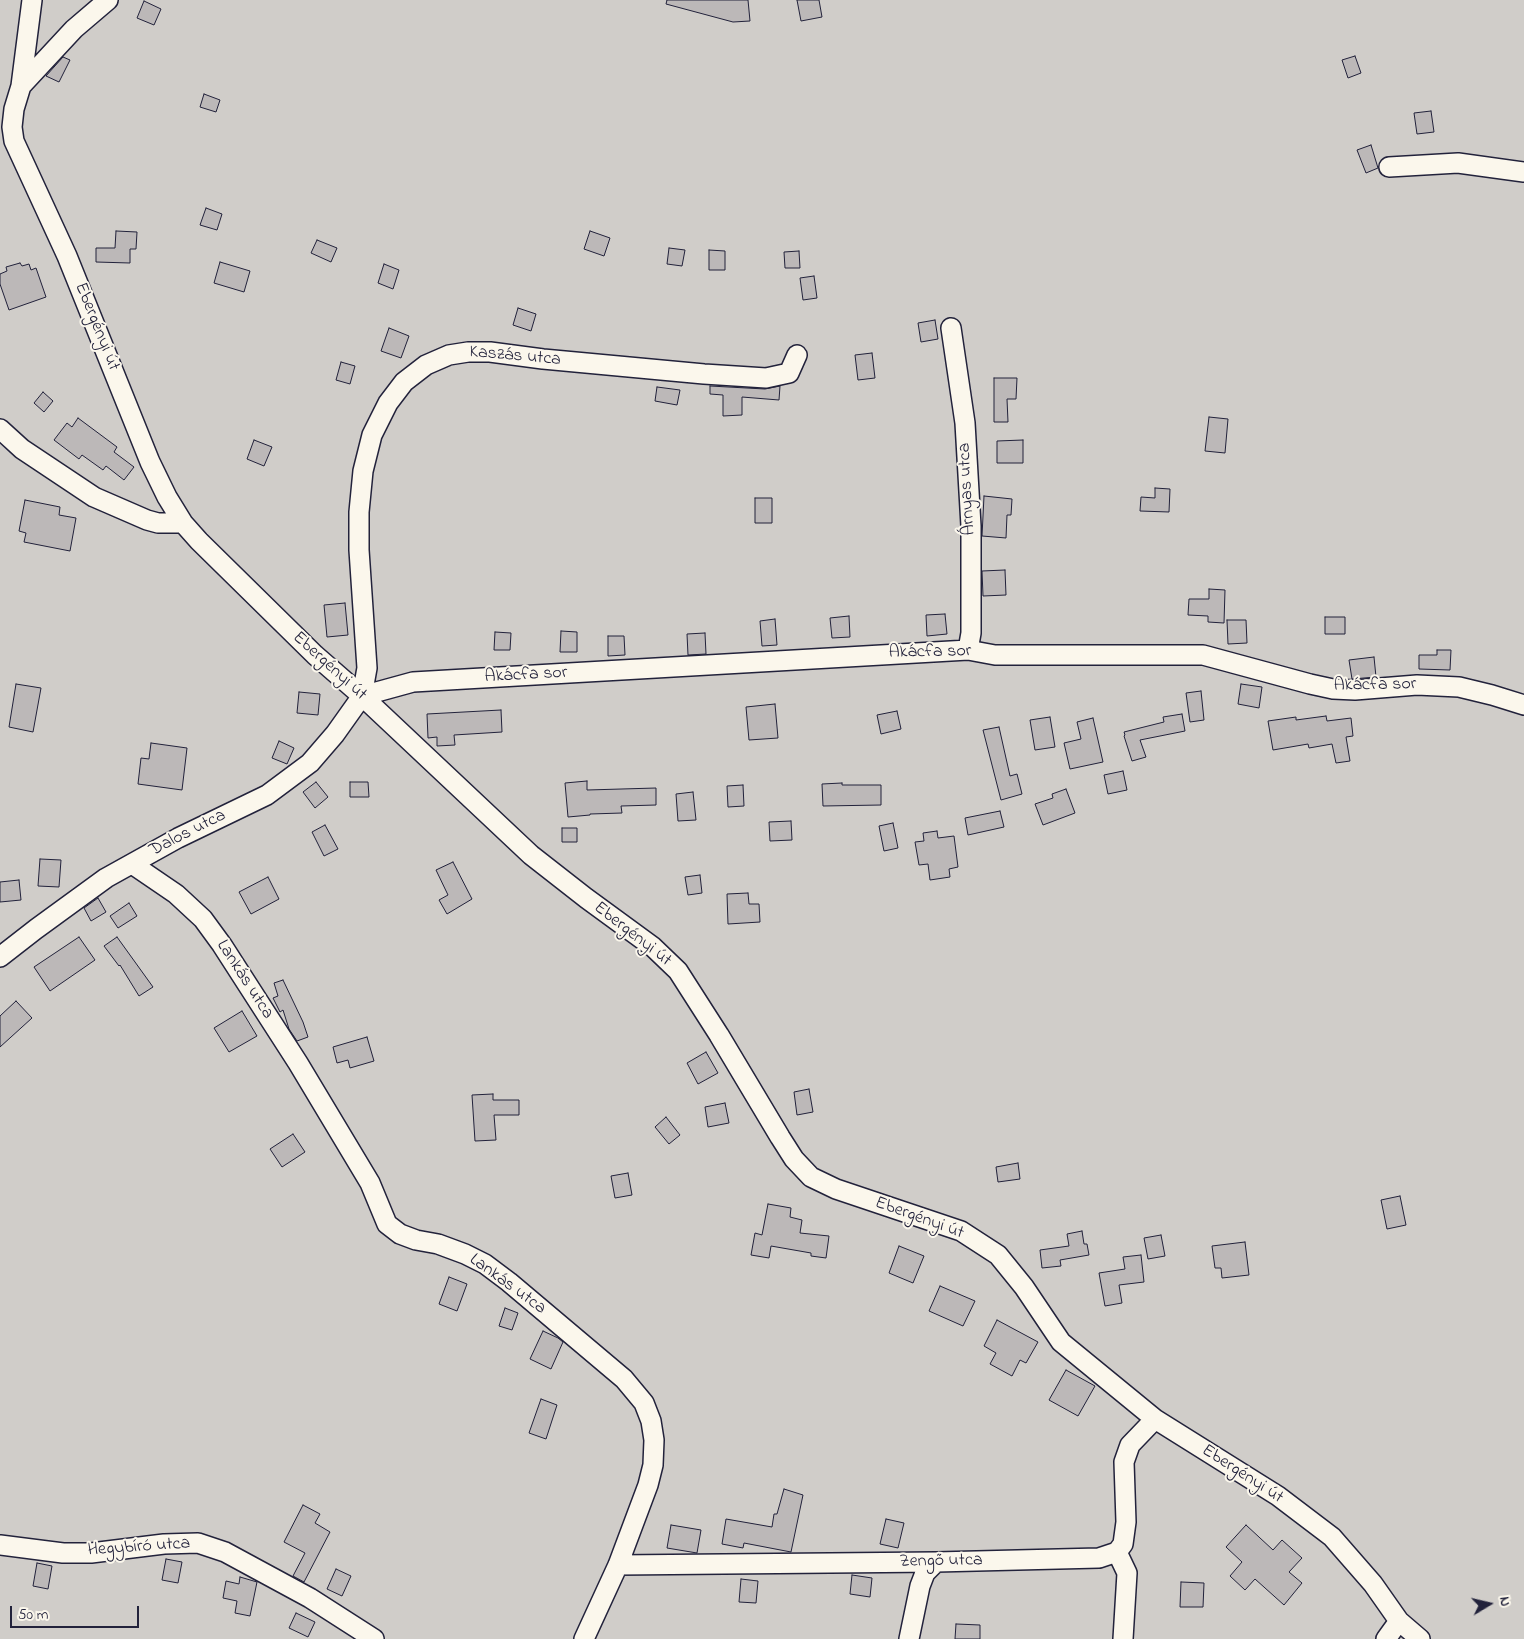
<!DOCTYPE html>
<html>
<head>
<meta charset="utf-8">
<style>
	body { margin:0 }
	#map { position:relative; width:1524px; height:1639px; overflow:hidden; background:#eeeae2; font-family:"Indie Flower",sans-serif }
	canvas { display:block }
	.north { position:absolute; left:1464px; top:1579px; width:50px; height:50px; -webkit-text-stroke:4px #fbf7ec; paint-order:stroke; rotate:81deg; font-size:14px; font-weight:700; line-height:20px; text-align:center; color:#22223b }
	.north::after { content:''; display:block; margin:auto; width:18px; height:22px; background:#22223b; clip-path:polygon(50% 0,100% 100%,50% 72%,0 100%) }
	.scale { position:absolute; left:10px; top:1606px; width:129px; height:22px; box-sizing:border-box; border:2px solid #22223b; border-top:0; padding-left:6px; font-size:15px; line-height:18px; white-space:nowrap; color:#22223b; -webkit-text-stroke:4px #fbf7ec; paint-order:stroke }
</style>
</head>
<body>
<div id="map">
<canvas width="1524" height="1639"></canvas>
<div class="north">N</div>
<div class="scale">50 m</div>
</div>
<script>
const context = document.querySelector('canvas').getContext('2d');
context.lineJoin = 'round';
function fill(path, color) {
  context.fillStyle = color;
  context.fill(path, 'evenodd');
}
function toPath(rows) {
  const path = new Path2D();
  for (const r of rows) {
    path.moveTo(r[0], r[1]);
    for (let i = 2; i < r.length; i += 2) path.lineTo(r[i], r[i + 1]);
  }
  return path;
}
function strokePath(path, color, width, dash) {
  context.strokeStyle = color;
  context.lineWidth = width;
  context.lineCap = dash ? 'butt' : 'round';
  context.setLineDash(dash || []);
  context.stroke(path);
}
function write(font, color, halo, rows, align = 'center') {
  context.font = font + ' "Indie Flower",sans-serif';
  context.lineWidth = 4;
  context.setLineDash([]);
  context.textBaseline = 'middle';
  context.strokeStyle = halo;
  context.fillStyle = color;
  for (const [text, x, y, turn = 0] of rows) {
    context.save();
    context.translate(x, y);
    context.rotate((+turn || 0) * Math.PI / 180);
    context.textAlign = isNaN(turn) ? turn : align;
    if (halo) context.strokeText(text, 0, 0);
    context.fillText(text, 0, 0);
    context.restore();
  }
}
fill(toPath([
	[0,0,1524,0,1524,1639,0,1639]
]), '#d0cdc9');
const building = toPath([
	[667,0,748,0,750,21,733,22,666,4,667,0],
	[797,0,819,0,822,17,801,21,797,0],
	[144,1,161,9,154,25,137,18,144,1],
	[1355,56,1361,73,1348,78,1342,60,1355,56],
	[63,57,70,60,59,82,46,76,63,57],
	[204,94,220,100,216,112,200,107,204,94],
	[1431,111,1434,132,1417,134,1414,113,1431,111],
	[1371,145,1378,168,1366,173,1357,150,1371,145],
	[206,208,222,214,217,230,200,225,206,208],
	[116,231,137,232,136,249,130,249,130,263,96,262,96,248,115,248,116,231],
	[590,231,610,238,604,256,584,249,590,231],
	[317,240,337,248,331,262,311,253,317,240],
	[669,248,685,250,682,266,667,264,669,248],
	[709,250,725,251,725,270,709,270,709,250],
	[799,251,800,268,785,268,784,252,799,251],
	[220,262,250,271,244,292,214,283,220,262],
	[20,263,22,266,29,264,31,270,36,268,46,297,9,310,0,284,0,274,7,271,6,267,20,263],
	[384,264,399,270,393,289,378,283,384,264],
	[814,276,817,298,803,300,800,278,814,276],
	[518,308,536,314,531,331,513,325,518,308],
	[935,320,938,339,921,342,918,323,935,320],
	[389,328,409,336,401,358,381,351,389,328],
	[872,353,875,378,858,380,855,355,872,353],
	[341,362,355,366,350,384,336,380,341,362],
	[994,378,1017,378,1016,399,1007,399,1008,422,994,422,994,378],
	[710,386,765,389,780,386,779,400,742,397,742,415,723,416,723,395,710,394,710,386],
	[657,387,680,390,677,405,655,401,657,387],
	[43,392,53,401,44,412,34,403,43,392],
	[1209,417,1228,419,1225,453,1205,451,1209,417],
	[78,418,117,447,114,452,134,467,124,480,106,466,103,470,82,455,79,459,54,440,67,423,72,427,78,418],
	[254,440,272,447,264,466,247,459,254,440],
	[1023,440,1023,463,997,463,997,441,1023,440],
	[1155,488,1170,489,1169,512,1140,511,1141,497,1155,498,1155,488],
	[984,496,1012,499,1011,515,1007,515,1006,538,982,536,984,496],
	[755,498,772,498,772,523,755,523,755,498],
	[25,500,60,507,59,515,76,518,70,551,24,542,26,533,19,531,25,500],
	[1005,570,1006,595,983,596,982,571,1005,570],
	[1209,589,1225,590,1224,623,1208,622,1208,616,1188,615,1189,599,1209,599,1209,589],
	[345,603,348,635,327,637,324,605,345,603],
	[945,614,947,634,927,636,926,615,945,614],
	[849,616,850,637,832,638,830,618,849,616],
	[1325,617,1345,617,1345,634,1325,634,1325,617],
	[775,619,777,645,762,646,760,621,775,619],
	[1227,620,1246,620,1247,643,1228,644,1227,620],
	[561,631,577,632,577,652,560,652,561,631],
	[495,632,511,633,510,650,494,650,495,632],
	[705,633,706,654,688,655,687,634,705,633],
	[608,636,624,636,625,655,608,656,608,636],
	[1437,650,1451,650,1450,670,1419,669,1419,655,1437,655,1437,650],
	[1374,657,1376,677,1352,679,1349,660,1374,657],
	[16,684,41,688,33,732,9,727,16,684],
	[1241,684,1262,687,1259,708,1238,704,1241,684],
	[1201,691,1204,720,1190,722,1186,693,1201,691],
	[299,692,320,694,318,715,297,713,299,692],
	[775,704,778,738,749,740,746,707,775,704],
	[501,710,502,732,454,735,455,745,437,746,437,737,428,738,427,714,501,710],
	[897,711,901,729,881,734,877,715,897,711],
	[1182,714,1185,731,1140,740,1146,757,1132,761,1124,736,1125,735,1124,732,1164,722,1163,717,1182,714],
	[1326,716,1327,721,1351,718,1353,736,1346,737,1350,761,1336,763,1332,744,1309,748,1308,744,1273,750,1268,721,1296,717,1296,720,1326,716],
	[1050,717,1055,747,1035,750,1030,720,1050,717],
	[1093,718,1103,762,1070,769,1064,743,1081,739,1077,722,1093,718],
	[999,727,1010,776,1017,774,1022,794,1001,800,983,730,999,727],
	[279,741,294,748,287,764,272,758,279,741],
	[151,743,187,748,182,790,138,784,141,758,149,759,151,743],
	[1123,771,1127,790,1108,794,1104,775,1123,771],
	[587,781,587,790,656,788,656,805,621,806,622,813,590,814,590,815,568,817,565,783,587,781],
	[316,782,328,797,315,808,303,792,316,782],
	[350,782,368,782,369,797,350,797,350,782],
	[842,783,842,785,881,785,881,805,823,806,822,784,842,783],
	[743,785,744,806,728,807,727,786,743,785],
	[1066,789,1075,813,1043,825,1035,804,1053,798,1052,794,1066,789],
	[693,792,696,820,678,821,676,794,693,792],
	[1000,811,1004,827,968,835,965,818,1000,811],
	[791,821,792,840,770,841,769,822,791,821],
	[893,823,898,848,884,851,879,826,893,823],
	[325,825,338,849,324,856,312,832,325,825],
	[562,828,577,828,577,842,562,842,562,828],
	[937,831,938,838,954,836,958,867,949,869,950,877,930,880,928,864,919,865,915,842,924,841,923,833,937,831],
	[40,859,61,860,59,887,38,886,40,859],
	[453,862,472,899,447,914,439,900,448,895,436,870,453,862],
	[700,875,702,893,688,895,685,877,700,875],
	[268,877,279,899,251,914,239,892,268,877],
	[19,880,21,900,0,902,0,882,19,880],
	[748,893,749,904,759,904,760,922,728,924,727,894,748,893],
	[98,898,106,912,91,921,84,908,98,898],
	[129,903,137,916,118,928,110,916,129,903],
	[79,937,95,960,50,991,34,967,79,937],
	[117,937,153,987,139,996,120,965,119,966,104,946,117,937],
	[283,980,303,1022,308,1037,297,1041,289,1029,283,1010,280,1012,273,998,278,996,274,983,283,980],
	[16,1001,32,1018,0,1047,0,1016,16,1001],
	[242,1011,257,1036,229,1052,214,1028,242,1011],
	[367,1037,374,1061,350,1068,348,1060,337,1063,333,1047,367,1037],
	[706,1052,718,1073,698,1084,687,1063,706,1052],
	[809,1089,813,1112,797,1115,794,1092,809,1089],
	[493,1094,493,1100,519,1100,519,1115,494,1115,496,1140,475,1141,472,1095,493,1094],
	[725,1103,729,1123,708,1127,705,1107,725,1103],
	[666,1117,680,1135,669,1144,655,1127,666,1117],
	[293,1134,305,1152,282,1167,270,1149,293,1134],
	[1018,1163,1020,1179,998,1182,996,1167,1018,1163],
	[628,1173,632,1195,615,1198,611,1176,628,1173],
	[1400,1196,1406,1225,1387,1229,1381,1200,1400,1196],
	[768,1204,791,1208,790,1217,802,1220,800,1233,829,1236,826,1258,811,1256,811,1253,771,1246,769,1258,751,1255,755,1233,762,1235,768,1204],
	[1082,1231,1084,1244,1087,1244,1089,1255,1060,1260,1061,1266,1042,1268,1040,1250,1069,1246,1067,1234,1082,1231],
	[1161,1235,1165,1256,1148,1259,1144,1238,1161,1235],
	[1245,1242,1249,1275,1222,1278,1221,1268,1215,1268,1212,1246,1245,1242],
	[899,1246,924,1256,913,1283,889,1273,899,1246],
	[1141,1255,1144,1282,1119,1285,1122,1303,1105,1306,1099,1273,1125,1269,1123,1257,1141,1255],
	[449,1277,467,1284,457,1311,439,1304,449,1277],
	[940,1286,975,1301,963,1326,929,1311,940,1286],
	[505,1308,518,1313,512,1330,499,1326,505,1308],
	[997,1320,1038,1342,1026,1363,1020,1360,1012,1376,990,1364,996,1353,984,1346,997,1320],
	[543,1331,558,1338,563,1342,551,1369,530,1359,543,1331],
	[1066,1370,1095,1386,1078,1416,1049,1400,1066,1370],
	[541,1399,557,1405,546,1439,529,1433,541,1399],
	[784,1489,803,1495,791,1552,744,1543,743,1548,722,1544,726,1519,772,1527,774,1514,777,1514,784,1489],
	[303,1505,320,1514,315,1523,330,1532,304,1582,293,1576,305,1553,284,1542,303,1505],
	[886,1519,904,1523,898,1548,880,1544,886,1519],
	[671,1525,701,1530,697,1553,667,1548,671,1525],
	[1246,1525,1273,1550,1282,1540,1302,1558,1289,1572,1302,1583,1284,1605,1255,1579,1245,1590,1230,1576,1242,1562,1226,1547,1246,1525],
	[166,1559,182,1562,178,1583,162,1580,166,1559],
	[37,1563,52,1566,48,1589,33,1586,37,1563],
	[336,1569,351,1576,342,1596,327,1589,336,1569],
	[852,1575,872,1578,870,1597,850,1594,852,1575],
	[240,1577,257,1582,250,1616,235,1613,237,1601,223,1598,226,1581,239,1584,240,1577],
	[741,1579,758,1581,756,1603,739,1602,741,1579],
	[1181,1582,1204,1583,1203,1607,1180,1607,1181,1582],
	[296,1613,315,1622,308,1637,289,1628,296,1613],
	[956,1624,980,1625,980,1639,955,1639,956,1624]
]);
fill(building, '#bcb8b8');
strokePath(building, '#22223b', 1);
const minor = toPath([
	[32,0,21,86,14,109,12,127,14,141,67,256,150,462,167,497,183,523,199,541,315,655,362,696,531,855,586,898,653,947,678,971,719,1035,780,1137,794,1159,811,1177,836,1189,961,1231,998,1255,1024,1287,1061,1342,1155,1419,1278,1496,1332,1537,1373,1584,1399,1621,1420,1639],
	[21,86,74,29,108,0],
	[1389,167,1458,163,1524,172],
	[951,328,965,423,971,526,971,633,968,650],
	[0,429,22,449,94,497,147,520,158,523,183,523],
	[362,696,413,682,968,650,995,655,1203,655,1310,684,1333,689,1355,690,1417,685,1459,687,1492,695,1524,705],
	[132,864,176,894,203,919,222,945,298,1063,370,1183,387,1224,400,1234,416,1240,438,1244,465,1254,485,1264,509,1282,624,1379,644,1403,651,1421,654,1440,653,1465,648,1485,618,1565,584,1639],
	[0,957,36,929,106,878,178,838,267,795,310,763,335,734,362,696,367,668,359,550,359,512,363,471,372,435,388,403,404,382,426,365,449,355,468,352,490,352,543,359,704,374,766,378,789,373,797,355],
	[0,1545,63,1553,91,1553,164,1544,198,1543,225,1552,310,1598,374,1639],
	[1117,1552,1127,1573,1123,1639],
	[618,1565,936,1562,1099,1558,1117,1552,1123,1544,1126,1522,1124,1462,1130,1445,1155,1419],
	[909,1639,920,1586,925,1573,936,1562],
	[1386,1639,1399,1621]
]);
strokePath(minor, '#22223b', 22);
strokePath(minor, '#fbf7ec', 19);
write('18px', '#22223b', '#fbf7ec', [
	["Ebergényi út",96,327,68],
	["Kaszás utca",515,357,5],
	["Árnyas utca",968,489,-93],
	["Akácfa sor",930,653,-1],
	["Ebergényi út",329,667,42],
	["Akácfa sor",526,676,-3],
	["Akácfa sor",1375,686,-1],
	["Dalos utca",188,834,-27],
	["Ebergényi út",632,935,38],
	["Lankás utca",244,980,57],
	["Ebergényi út",919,1219,20],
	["Lankás utca",507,1285,36],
	["Ebergényi út",1242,1475,33],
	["Hegybíró utca",139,1548,-4],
	["Zengő utca",941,1562,-1]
]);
</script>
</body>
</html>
